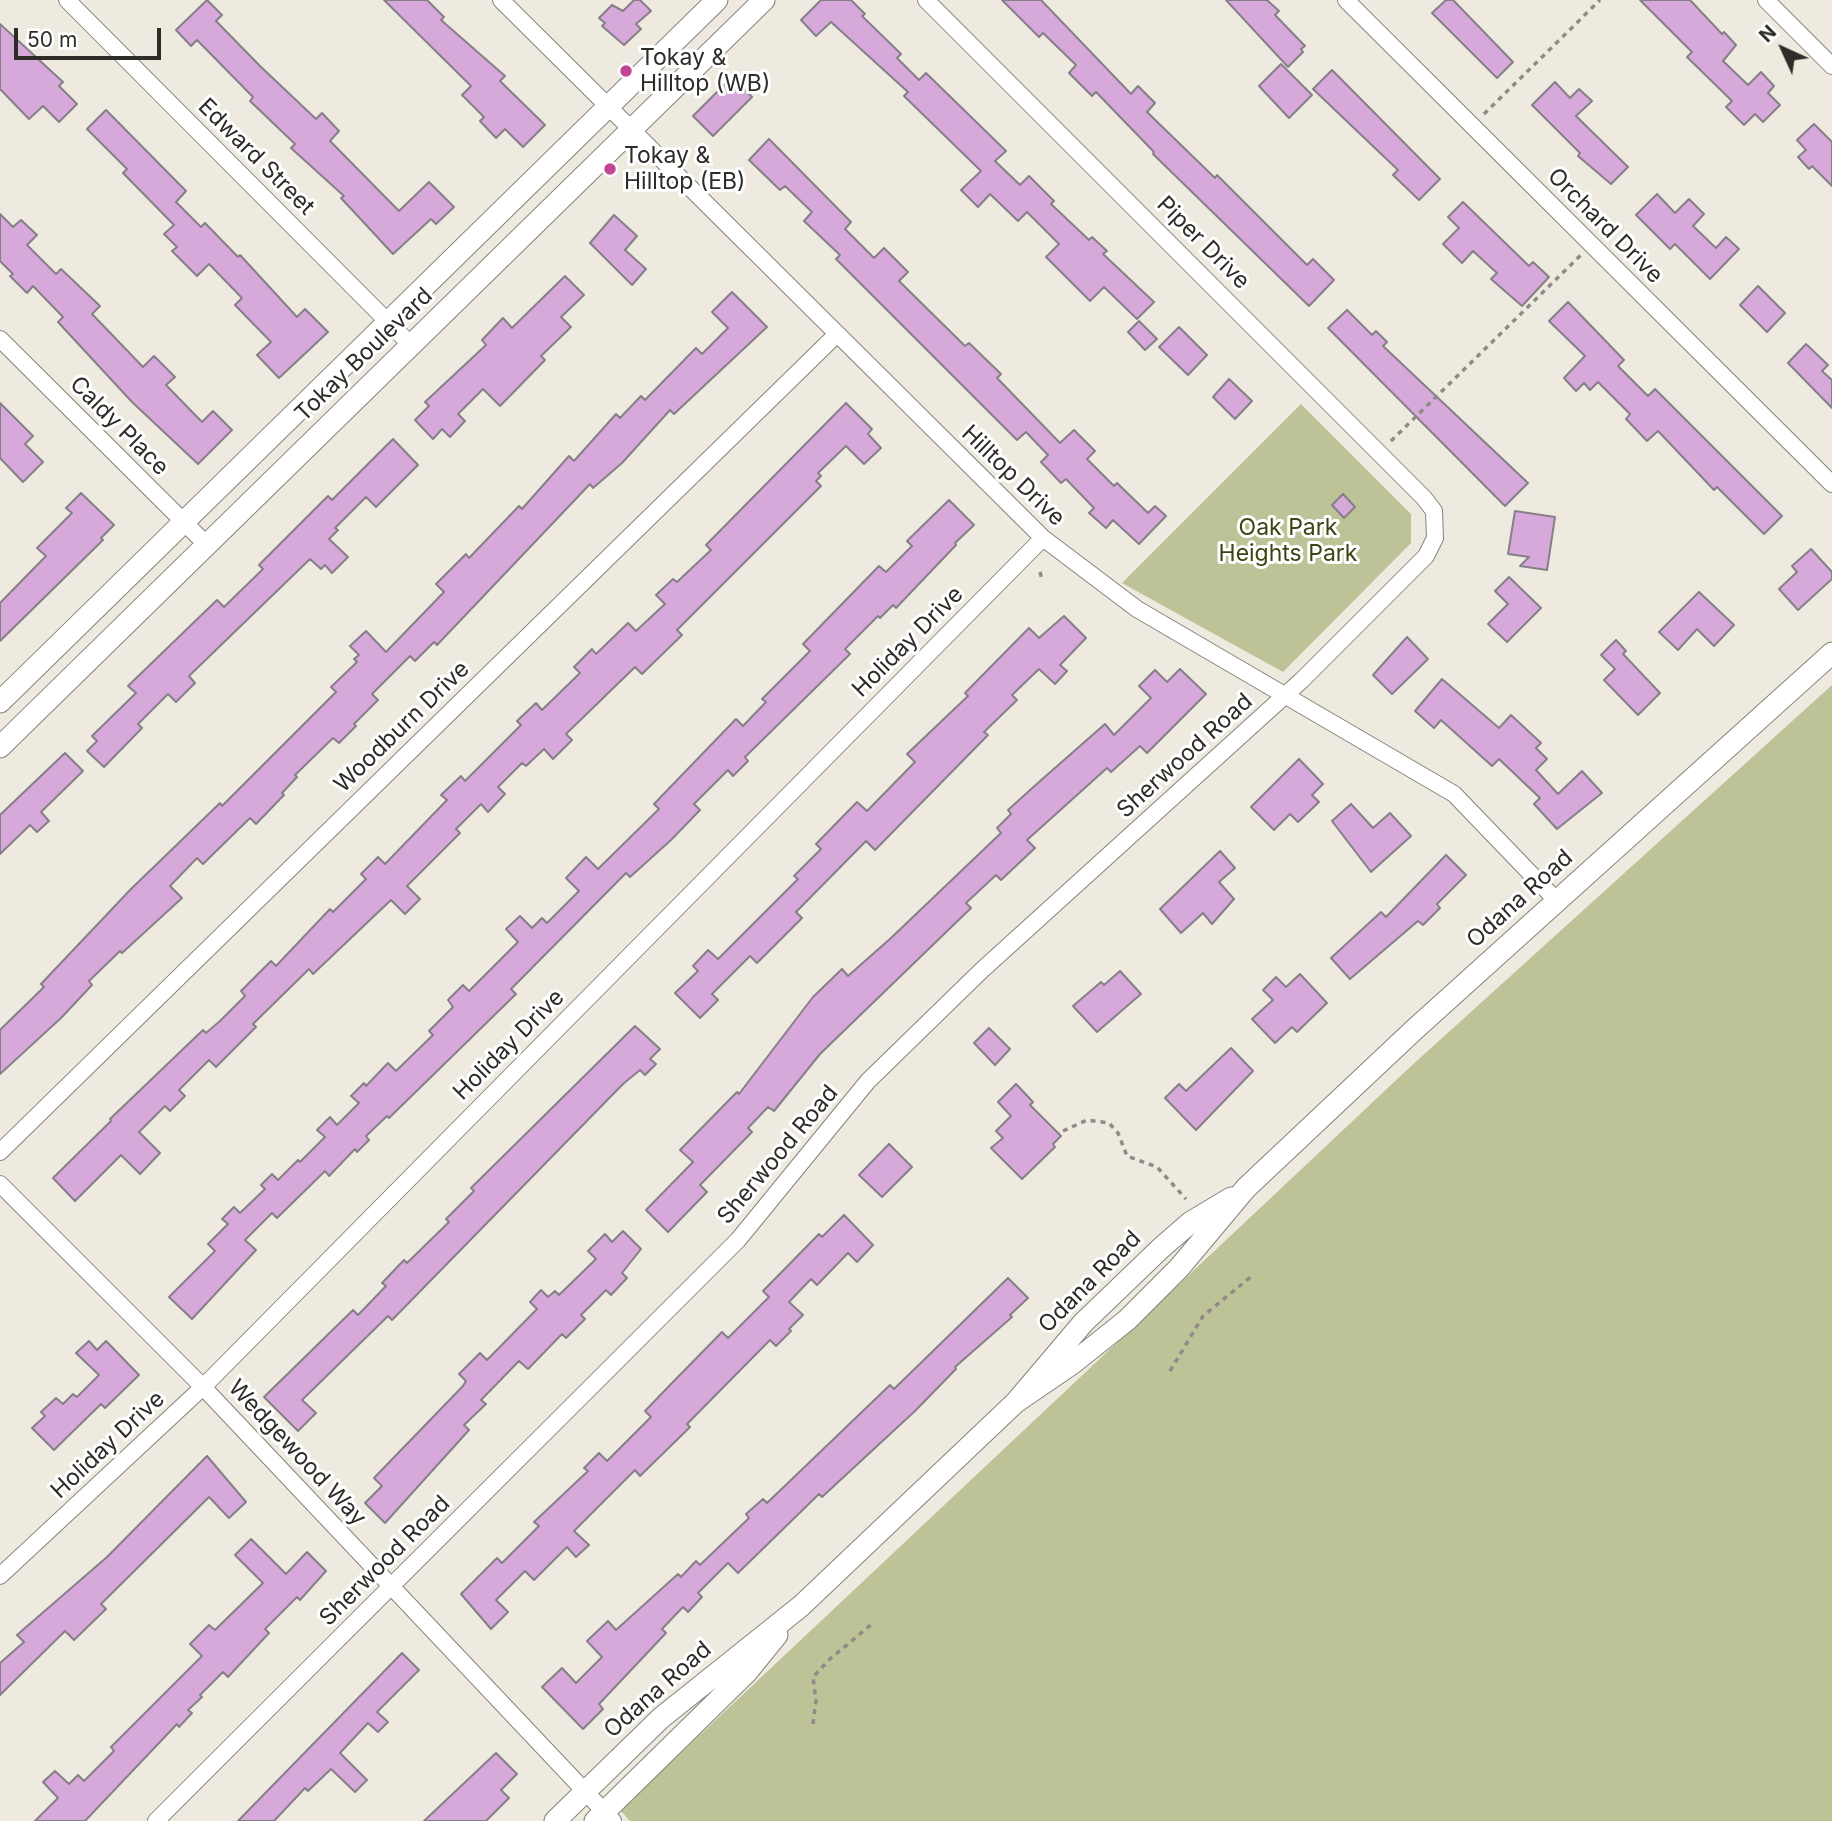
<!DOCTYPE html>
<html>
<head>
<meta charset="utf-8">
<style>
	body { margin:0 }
	#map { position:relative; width:1832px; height:1821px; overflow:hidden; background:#eeeae0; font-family:Inter,sans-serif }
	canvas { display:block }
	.north { position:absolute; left:1748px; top:14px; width:70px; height:70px; -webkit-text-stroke:5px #fff; paint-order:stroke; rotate:315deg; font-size:19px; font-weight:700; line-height:28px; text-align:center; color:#2d2c28 }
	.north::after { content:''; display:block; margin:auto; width:24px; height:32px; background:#2d2c28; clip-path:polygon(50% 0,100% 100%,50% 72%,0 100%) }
	.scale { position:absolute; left:14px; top:28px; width:147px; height:32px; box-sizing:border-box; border:4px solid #2d2c28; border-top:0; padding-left:9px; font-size:21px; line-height:24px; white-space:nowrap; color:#2d2c28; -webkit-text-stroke:5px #fff; paint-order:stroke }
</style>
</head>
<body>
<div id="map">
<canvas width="1832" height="1821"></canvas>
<div class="north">N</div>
<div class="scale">50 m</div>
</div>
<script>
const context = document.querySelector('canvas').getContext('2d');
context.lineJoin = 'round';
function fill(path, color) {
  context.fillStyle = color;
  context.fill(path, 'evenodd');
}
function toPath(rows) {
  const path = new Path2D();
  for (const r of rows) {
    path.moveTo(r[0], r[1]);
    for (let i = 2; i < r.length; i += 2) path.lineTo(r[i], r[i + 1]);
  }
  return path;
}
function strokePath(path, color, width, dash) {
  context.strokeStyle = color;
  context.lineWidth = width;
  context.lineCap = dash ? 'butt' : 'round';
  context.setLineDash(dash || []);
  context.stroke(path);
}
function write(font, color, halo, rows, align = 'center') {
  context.font = font + ' Inter,sans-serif';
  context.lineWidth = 6;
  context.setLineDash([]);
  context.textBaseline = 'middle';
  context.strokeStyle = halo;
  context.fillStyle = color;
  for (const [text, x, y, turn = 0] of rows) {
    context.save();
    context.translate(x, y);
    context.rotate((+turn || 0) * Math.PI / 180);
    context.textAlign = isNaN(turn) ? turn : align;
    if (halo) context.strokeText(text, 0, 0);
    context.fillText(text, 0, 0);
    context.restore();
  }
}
fill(toPath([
	[1301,404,1411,514,1411,543,1283,672,1122,583],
	[1832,685,1832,1821,630,1821,620,1810,1409,1068]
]), '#bdc297');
const building = toPath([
	[207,0,222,15,216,21,260,66,316,119,322,113,339,131,330,141,399,211,429,182,454,207,436,224,431,219,393,254,341,198,344,196,291,148,295,144,250,101,253,97,197,40,191,46,176,30,207,0],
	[384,0,427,0,444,17,441,20,505,76,500,81,545,125,523,147,505,129,496,138,480,121,484,117,462,95,471,86,384,0],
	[634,0,640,0,651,11,636,24,641,29,624,45,602,26,605,23,599,18,612,5,623,11,634,0],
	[821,0,851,0,865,14,862,16,901,54,897,58,919,80,926,73,1006,151,995,161,1020,185,1029,176,1054,201,1051,204,1089,240,1092,237,1107,251,1103,254,1154,302,1137,319,1104,287,1090,301,1046,257,1059,244,1027,212,1018,221,990,194,978,207,961,190,981,171,904,96,908,92,831,22,816,36,801,20,821,0],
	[1002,0,1041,0,1131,94,1138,86,1155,103,1147,112,1215,178,1217,175,1307,265,1313,259,1334,280,1309,306,1153,154,1154,152,1096,92,1092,96,1069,73,1076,65,1043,33,1039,37,1002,0],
	[1226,0,1267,0,1279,11,1275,15,1305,46,1301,49,1303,52,1288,67,1226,0],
	[1446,0,1453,0,1513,62,1497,78,1432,13,1446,0],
	[1640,0,1690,0,1722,34,1724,32,1736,45,1723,61,1748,85,1761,72,1774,86,1768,93,1780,105,1763,122,1755,114,1744,125,1726,107,1732,101,1687,57,1692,52,1640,0],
	[0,24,63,82,59,86,77,104,59,122,43,106,29,119,0,89,0,24],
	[1281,64,1312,95,1289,118,1259,86,1281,64],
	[1332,70,1440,179,1419,200,1393,175,1398,170,1313,89,1332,70],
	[732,77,752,97,713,136,693,116,732,77],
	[1555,82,1570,98,1579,89,1592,101,1576,116,1628,167,1611,184,1578,156,1580,153,1532,105,1555,82],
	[106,110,186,191,176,202,201,227,205,223,238,257,240,255,297,317,305,309,328,332,279,378,257,355,271,342,235,305,242,298,209,264,197,276,172,251,177,247,164,234,174,225,123,173,127,169,87,129,106,110],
	[1814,124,1832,142,1832,186,1812,166,1809,169,1798,157,1806,150,1797,140,1814,124],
	[769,139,851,222,845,229,874,258,884,248,908,272,899,281,965,346,969,343,1001,374,997,378,1060,443,1074,430,1095,451,1087,459,1114,486,1117,483,1148,513,1155,506,1166,516,1139,544,1113,520,1106,528,1089,513,1094,508,1066,479,1061,483,1041,462,1048,455,1026,432,1017,440,836,259,840,255,804,221,812,212,785,186,780,190,749,160,769,139],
	[1657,194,1675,213,1689,199,1704,214,1693,226,1716,248,1726,237,1739,249,1710,279,1675,244,1670,249,1636,215,1657,194],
	[1463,202,1529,266,1533,262,1549,277,1522,306,1491,279,1497,273,1473,251,1462,263,1443,244,1459,228,1448,217,1463,202],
	[0,214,13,227,21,220,37,235,27,245,56,274,61,269,100,306,92,314,143,367,154,356,175,377,166,385,202,422,213,411,232,430,198,464,132,402,58,322,63,317,33,286,27,293,10,276,13,274,0,261,0,214],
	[614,215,637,236,625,250,646,269,632,285,590,243,614,215],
	[565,276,584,295,561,317,571,327,541,356,545,360,500,406,483,389,458,414,465,421,450,437,442,429,433,439,415,420,429,406,425,402,486,345,482,340,503,318,512,328,565,276],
	[1758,286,1785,313,1767,332,1740,305,1758,286],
	[732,292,767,327,674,414,670,410,622,463,593,488,590,484,437,645,434,642,415,661,410,656,372,694,378,700,354,724,356,726,339,743,333,738,295,775,297,777,282,793,284,795,256,824,250,818,203,864,197,858,170,886,182,898,122,953,120,951,89,981,92,985,61,1018,0,1074,0,1030,44,987,41,984,131,889,220,803,222,806,336,692,331,687,357,662,354,659,359,655,350,646,366,631,386,652,444,592,436,584,466,554,469,558,519,506,522,509,569,456,574,461,616,414,620,418,641,396,645,400,696,348,702,354,728,328,712,312,732,292],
	[1568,302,1624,360,1618,366,1648,396,1655,389,1782,516,1764,534,1717,487,1714,490,1658,431,1647,441,1626,419,1630,414,1598,382,1590,390,1584,383,1576,391,1564,378,1585,356,1549,321,1568,302],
	[1347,310,1372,335,1376,331,1387,342,1383,346,1528,483,1505,506,1328,328,1347,310],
	[1139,321,1157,339,1145,350,1128,332,1139,321],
	[1179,327,1207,355,1188,375,1159,347,1179,327],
	[1806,344,1828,365,1822,371,1832,380,1832,408,1788,363,1806,344],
	[1229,379,1252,401,1235,419,1213,397,1229,379],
	[0,403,33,436,25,444,43,462,23,482,0,458,0,403],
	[846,403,872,429,868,434,881,448,864,464,846,446,818,473,821,476,816,481,821,486,677,630,682,635,642,674,635,667,566,734,572,740,553,759,544,749,526,766,522,763,498,787,505,794,488,812,481,804,456,829,460,833,407,886,420,899,405,914,391,900,313,974,309,969,253,1024,256,1027,216,1067,209,1060,179,1090,185,1096,170,1111,165,1106,139,1132,160,1153,140,1174,121,1155,75,1201,53,1178,111,1121,110,1119,203,1030,206,1033,220,1021,245,996,241,991,271,961,276,966,330,909,333,912,366,879,361,874,378,857,385,864,447,800,441,795,461,776,465,781,521,725,517,721,536,703,542,710,580,673,574,667,592,649,596,654,628,623,636,631,665,604,656,595,673,579,677,582,711,550,706,545,846,403],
	[393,439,418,465,376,507,366,497,335,528,338,530,329,539,348,557,332,573,325,565,321,569,310,559,189,676,195,683,176,702,168,694,138,724,142,728,104,767,87,751,97,741,92,736,136,693,128,686,217,600,224,607,263,569,259,565,328,496,332,500,393,439],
	[81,493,114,525,101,538,103,540,0,641,0,603,46,556,37,548,72,513,66,508,81,493],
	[1343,494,1355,507,1344,518,1332,505,1343,494],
	[949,500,974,525,955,543,956,545,896,608,893,605,880,618,878,616,845,649,850,654,745,757,748,761,733,776,728,770,694,804,700,810,671,840,630,877,626,873,511,989,516,994,389,1118,387,1116,366,1136,369,1140,357,1152,355,1149,329,1176,325,1171,277,1218,272,1213,245,1240,256,1250,192,1319,169,1297,215,1251,208,1244,228,1224,222,1219,234,1207,240,1213,265,1189,261,1185,272,1174,278,1180,298,1160,300,1162,325,1137,317,1130,330,1117,337,1125,359,1103,351,1096,364,1083,366,1086,388,1063,396,1071,433,1035,429,1031,453,1007,448,1000,463,985,469,991,518,942,506,929,520,916,532,928,542,918,547,923,579,891,566,878,586,857,598,869,659,809,654,804,736,719,743,726,766,702,762,699,810,651,803,644,879,566,886,572,912,546,907,541,949,500],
	[1515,511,1555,517,1547,570,1520,566,1529,557,1508,554,1515,511],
	[1811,549,1832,572,1832,579,1798,610,1779,589,1797,572,1792,566,1811,549],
	[1509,577,1541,608,1507,642,1488,624,1508,604,1495,591,1509,577],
	[1699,592,1734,625,1714,646,1697,629,1678,650,1659,632,1699,592],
	[1064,616,1086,638,1060,665,1067,671,1055,684,1039,669,1012,695,1017,700,984,732,988,735,875,850,866,841,796,912,802,918,757,963,750,956,712,994,718,1000,700,1018,675,993,698,971,693,966,708,950,718,959,798,879,794,876,821,849,816,844,857,802,867,811,915,762,907,754,968,696,965,693,1029,628,1039,638,1064,616],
	[1407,637,1428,659,1392,694,1373,675,1407,637],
	[1616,640,1626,651,1623,654,1660,693,1638,715,1604,680,1615,669,1601,655,1616,640],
	[1180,669,1206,694,1147,753,1140,746,1111,772,1107,768,1027,840,1035,848,1001,880,996,875,966,903,971,908,820,1054,774,1111,768,1107,748,1128,752,1132,700,1185,707,1192,668,1232,646,1210,693,1162,680,1150,737,1092,739,1094,813,997,842,969,848,976,891,938,1001,833,997,828,1011,814,1008,810,1039,782,1105,724,1114,735,1151,698,1139,686,1155,670,1167,682,1180,669],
	[1442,679,1499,728,1511,715,1541,743,1536,748,1547,759,1536,770,1558,794,1582,771,1602,793,1557,829,1534,804,1540,798,1499,759,1492,766,1441,720,1434,728,1415,711,1442,679],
	[65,753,83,771,41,812,49,821,37,832,30,825,0,854,0,815,65,753],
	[1299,759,1323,784,1312,795,1319,802,1298,822,1290,814,1274,830,1251,807,1299,759],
	[1351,804,1373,828,1390,813,1411,836,1371,872,1332,821,1351,804],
	[1220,851,1235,868,1219,882,1234,899,1212,924,1203,913,1181,933,1160,909,1220,851],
	[1446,855,1466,875,1437,904,1440,908,1423,925,1418,921,1350,979,1331,958,1381,912,1386,917,1446,855],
	[1120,971,1141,994,1097,1032,1073,1006,1101,982,1104,985,1120,971],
	[1300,974,1327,1003,1297,1032,1292,1027,1275,1043,1252,1019,1273,1000,1263,990,1276,977,1286,987,1300,974],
	[635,1026,660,1049,650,1059,656,1064,645,1075,640,1070,623,1084,392,1320,388,1316,302,1400,316,1413,298,1431,264,1397,353,1310,358,1315,386,1286,382,1283,404,1260,407,1263,449,1222,446,1219,474,1191,471,1188,635,1026],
	[989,1028,1010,1049,995,1065,974,1043,989,1028],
	[1231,1048,1253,1071,1196,1130,1165,1098,1179,1084,1186,1091,1231,1048],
	[1016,1084,1033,1102,1030,1105,1061,1136,1053,1144,1055,1147,1022,1179,991,1148,1003,1138,996,1131,1011,1116,998,1102,1016,1084],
	[889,1144,912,1167,882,1197,859,1175,889,1144],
	[844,1215,873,1245,857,1262,848,1253,817,1285,811,1279,789,1302,803,1315,789,1329,791,1331,776,1346,770,1340,687,1424,690,1427,640,1476,635,1470,574,1531,589,1545,576,1557,567,1547,534,1580,525,1571,496,1600,508,1612,491,1629,461,1594,497,1558,502,1563,539,1526,534,1522,588,1471,584,1468,599,1453,607,1461,651,1417,645,1411,671,1384,722,1332,728,1338,769,1297,763,1291,819,1234,822,1237,844,1215],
	[623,1231,641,1249,622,1273,627,1278,611,1295,606,1290,581,1315,585,1319,566,1338,562,1334,528,1369,519,1361,481,1400,486,1404,464,1425,469,1430,385,1523,365,1503,382,1486,374,1478,463,1386,466,1381,459,1374,480,1353,487,1360,537,1309,530,1302,541,1290,548,1297,555,1291,559,1295,596,1259,588,1251,605,1234,612,1242,623,1231],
	[1008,1278,1028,1298,1010,1315,1012,1317,955,1367,956,1369,915,1411,822,1497,819,1494,738,1573,728,1563,698,1593,702,1597,688,1612,683,1607,662,1629,666,1633,599,1704,603,1709,583,1729,542,1687,562,1668,576,1683,602,1657,587,1641,608,1621,616,1630,678,1574,681,1577,696,1561,700,1565,749,1518,746,1514,763,1499,767,1503,890,1385,894,1389,1008,1278],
	[89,1341,97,1350,106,1341,139,1375,105,1408,101,1404,54,1450,32,1428,45,1416,41,1412,56,1398,63,1404,73,1394,77,1397,99,1375,76,1353,89,1341],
	[207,1456,246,1502,229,1518,209,1497,101,1604,106,1609,74,1640,65,1631,0,1695,0,1663,24,1642,17,1635,107,1557,207,1456],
	[251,1539,286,1574,307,1552,326,1571,300,1600,297,1597,265,1629,269,1633,228,1677,223,1672,200,1695,202,1697,188,1710,192,1713,179,1727,177,1724,85,1821,35,1821,58,1798,43,1782,55,1771,69,1784,78,1775,84,1781,114,1751,111,1747,202,1656,190,1644,209,1625,215,1630,263,1583,235,1555,251,1539],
	[402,1653,419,1670,377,1712,388,1722,378,1732,368,1723,340,1753,367,1780,355,1792,331,1769,308,1791,305,1788,274,1821,238,1821,402,1653],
	[496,1753,517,1774,501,1790,509,1798,486,1821,424,1821,496,1753]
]);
fill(building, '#d7a9db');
strokePath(building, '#867f87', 2);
const minor = toPath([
	[67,0,411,345],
	[501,0,1043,538,1137,609,1454,794,1557,901],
	[1346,0,1832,484],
	[1766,0,1832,66],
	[0,339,207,545],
	[0,1152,836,335],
	[0,1184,203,1387,613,1821],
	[0,1576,203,1387,1043,538],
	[156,1821,738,1240,868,1081,982,970,1302,680,1426,556,1435,538,1434,511,1424,498,926,0]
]);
const tertiary = toPath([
	[0,702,717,0],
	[0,747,764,0],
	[1016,1402,1073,1363,1127,1320,1179,1268,1246,1188,1415,1029,1832,653],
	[555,1821,661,1718,801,1606,1016,1402,1083,1323,1161,1248,1191,1222,1231,1198],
	[595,1821,747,1672,777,1635]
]);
strokePath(minor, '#86837a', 18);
strokePath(tertiary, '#86837a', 23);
strokePath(toPath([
	[1484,114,1600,0],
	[1391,441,1581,255],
	[1040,572,1042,580],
	[1063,1131,1087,1120,1109,1123,1118,1133,1127,1156,1157,1167,1186,1199],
	[1170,1371,1203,1316,1253,1275],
	[813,1724,816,1701,813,1677,830,1659,873,1623]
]), '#8e8c85', 3.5, [5, 5]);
strokePath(minor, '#fff', 16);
strokePath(tertiary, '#fff', 21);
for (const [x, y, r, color] of [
	[626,71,7,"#c24492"],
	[610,169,7,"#c24492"]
]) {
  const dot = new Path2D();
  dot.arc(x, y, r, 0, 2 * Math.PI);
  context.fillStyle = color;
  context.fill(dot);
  strokePath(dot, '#fff', 2.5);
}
write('23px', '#2d2c28', '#fff', [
	["Tokay &",640,58],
	["Hilltop (WB)",640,84],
	["Tokay &",624,156],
	["Hilltop (EB)",624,182]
], 'left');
write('23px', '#2d2c28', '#fff', [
	["Edward Street",256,157,45],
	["Orchard Drive",1605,226,45],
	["Piper Drive",1203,243,45],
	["Tokay Boulevard",364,355,-44],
	["Caldy Place",119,426,45],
	["Hilltop Drive",1013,476,44],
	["Holiday Drive",908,642,-45],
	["Woodburn Drive",402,727,-44],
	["Sherwood Road",1185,756,-42],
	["Odana Road",1520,899,-42],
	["Holiday Drive",509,1045,-45],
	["Sherwood Road",778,1155,-50],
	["Odana Road",1090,1282,-45],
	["Holiday Drive",108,1445,-43],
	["Wedgewood Way",297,1453,47],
	["Sherwood Road",385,1561,-45],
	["Odana Road",658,1690,-41]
]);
write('23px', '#3f4211', '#fff', [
	["Oak Park",1288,528],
	["Heights Park",1288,554]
]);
</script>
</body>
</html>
